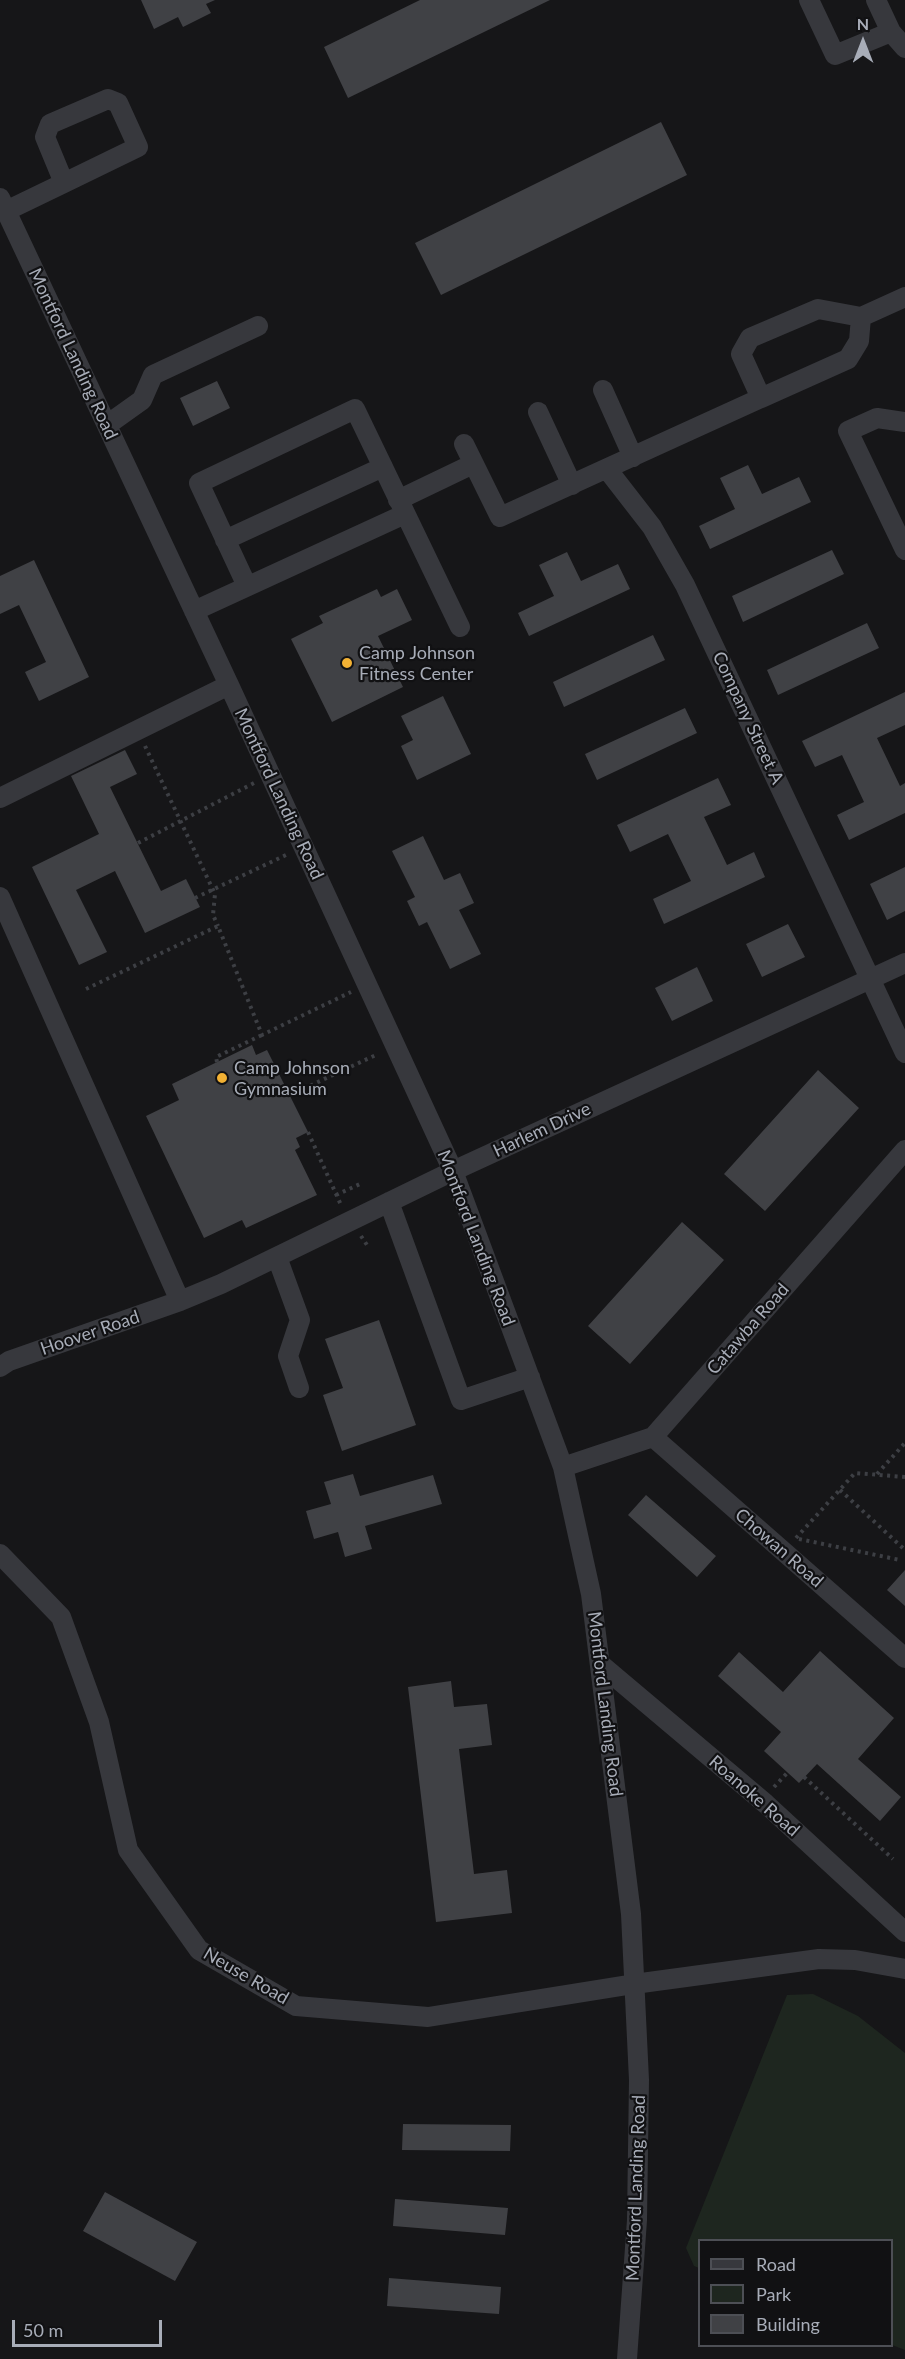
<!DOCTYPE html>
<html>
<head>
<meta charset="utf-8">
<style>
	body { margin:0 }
	#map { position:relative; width:905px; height:2359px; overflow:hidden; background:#161618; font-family:Lato,sans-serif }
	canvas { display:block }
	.legend { position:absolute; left:698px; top:2239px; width:195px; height:108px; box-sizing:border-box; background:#111113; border:2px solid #4d4f55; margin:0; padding:8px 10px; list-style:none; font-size:18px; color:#a8adb8 }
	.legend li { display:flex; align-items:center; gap:12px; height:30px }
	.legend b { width:30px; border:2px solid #4d4f55 }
	.north { position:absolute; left:833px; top:12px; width:60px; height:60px; -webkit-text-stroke:4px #111113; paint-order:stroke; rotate:0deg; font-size:16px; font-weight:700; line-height:24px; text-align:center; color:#a8adb8 }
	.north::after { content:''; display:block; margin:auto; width:21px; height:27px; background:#a8adb8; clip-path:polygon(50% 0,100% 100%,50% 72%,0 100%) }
	.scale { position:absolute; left:12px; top:2320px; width:150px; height:27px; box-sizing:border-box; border:3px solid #a8adb8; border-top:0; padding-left:8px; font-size:18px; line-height:21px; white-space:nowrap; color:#a8adb8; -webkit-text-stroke:4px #111113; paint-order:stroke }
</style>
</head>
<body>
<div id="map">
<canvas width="905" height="2359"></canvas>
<ul class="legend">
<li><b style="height:8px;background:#37383d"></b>Road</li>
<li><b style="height:16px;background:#1e261f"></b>Park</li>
<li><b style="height:16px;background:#404145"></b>Building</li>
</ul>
<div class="north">N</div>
<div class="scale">50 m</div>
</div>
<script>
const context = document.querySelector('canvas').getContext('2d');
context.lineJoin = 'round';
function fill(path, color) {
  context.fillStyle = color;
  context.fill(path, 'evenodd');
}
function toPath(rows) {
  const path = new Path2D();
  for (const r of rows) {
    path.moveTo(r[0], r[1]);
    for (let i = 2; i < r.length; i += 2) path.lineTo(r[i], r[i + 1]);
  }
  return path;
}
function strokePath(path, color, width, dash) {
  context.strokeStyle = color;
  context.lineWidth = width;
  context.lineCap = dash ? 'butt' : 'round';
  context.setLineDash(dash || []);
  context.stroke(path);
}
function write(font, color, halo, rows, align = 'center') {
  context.font = font + ' Lato,sans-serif';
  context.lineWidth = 4.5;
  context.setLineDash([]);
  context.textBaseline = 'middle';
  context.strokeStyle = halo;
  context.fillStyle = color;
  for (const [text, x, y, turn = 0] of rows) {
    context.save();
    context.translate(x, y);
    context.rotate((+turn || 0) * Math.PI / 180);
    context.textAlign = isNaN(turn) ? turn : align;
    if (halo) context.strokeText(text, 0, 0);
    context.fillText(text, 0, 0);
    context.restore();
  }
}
fill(toPath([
	[813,1994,858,2016,905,2053,905,2350,892,2345,892,2240,700,2240,699,2268,694,2266,686,2248,787,1995]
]), '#1e261f');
fill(toPath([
	[141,0,215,0,206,4,211,13,183,27,178,17,154,29],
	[420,0,550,0,348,98,324,47],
	[661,122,687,175,441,295,415,243],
	[217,381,230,408,193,426,180,398],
	[748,465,762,494,799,477,811,502,710,549,699,526,735,509,720,478],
	[832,550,844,574,743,622,732,596],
	[567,552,581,581,618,564,630,589,529,636,518,613,554,596,539,565],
	[34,560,89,677,39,701,25,672,46,662,19,605,0,614,0,576],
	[377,589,381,597,397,589,412,620,378,636,403,687,332,722,291,639,323,623,319,616],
	[867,623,879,648,778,695,767,670],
	[653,635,665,660,564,707,553,682],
	[905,692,905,725,877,738,900,786,905,783,905,813,849,840,837,815,864,802,842,755,815,767,802,741],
	[443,696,471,754,417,780,401,746,413,740,401,716],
	[685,708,697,733,597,780,585,754],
	[125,750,137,774,110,787,161,891,186,879,200,907,145,933,115,871,76,890,107,952,79,965,32,867,99,834,71,776],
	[718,778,731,805,704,817,727,865,754,852,765,877,664,924,653,899,691,881,668,834,630,852,617,825],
	[423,836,444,880,460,873,474,903,459,910,481,954,450,969,427,922,419,926,407,901,415,897,392,851],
	[905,867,905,911,887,920,870,884],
	[788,924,805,957,762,977,746,944],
	[697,967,713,1001,672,1021,655,988],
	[252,1045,256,1055,267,1050,308,1132,296,1138,300,1147,295,1150,317,1195,246,1228,242,1220,204,1238,146,1116,179,1100,172,1084],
	[818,1070,859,1108,765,1211,724,1174],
	[682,1222,724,1260,630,1364,588,1326],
	[379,1320,416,1425,342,1451,323,1395,343,1388,325,1339],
	[353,1474,360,1496,433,1475,442,1504,365,1526,372,1549,345,1557,338,1532,314,1539,306,1511,331,1504,324,1482],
	[646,1495,716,1556,697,1577,628,1515],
	[905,1570,905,1606,887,1590],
	[820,1651,894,1718,858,1759,901,1797,880,1821,817,1764,799,1783,764,1751,781,1732,718,1676,739,1652,783,1692],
	[451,1681,454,1707,487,1704,492,1745,459,1749,474,1874,507,1870,512,1913,436,1922,408,1687],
	[403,2124,511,2125,510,2151,402,2150],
	[105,2192,197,2242,175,2281,83,2231],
	[395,2199,508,2208,505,2235,393,2226],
	[389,2278,501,2287,499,2314,387,2306]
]), '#404145');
strokePath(toPath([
	[145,746,215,894,213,915,218,926],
	[138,843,254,783],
	[195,898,286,855],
	[86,989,218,926,262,1035,351,992],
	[217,1062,216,1057,262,1035],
	[290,1095,378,1054],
	[308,1132,341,1205],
	[336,1195,360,1184],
	[361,1236,369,1248],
	[877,1474,905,1443],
	[840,1490,905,1550],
	[796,1538,855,1473,905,1477],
	[799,1539,900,1560],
	[804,1777,893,1859],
	[774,1787,788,1772]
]), '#3d3f44', 4, [3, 4.5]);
strokePath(toPath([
	[809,0,835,55,891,32,905,48],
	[876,0,891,32],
	[0,198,229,685,453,1171,563,1467,591,1594,631,1914,639,2080,637,2220,627,2359],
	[6,211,64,183,138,147,118,103,108,99,50,124,45,137,64,183],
	[861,317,859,341,848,359,761,398,741,354,750,338,818,309,861,317,905,297],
	[603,390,633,457],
	[538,412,572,485],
	[905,422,877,418,848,431,905,550],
	[107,425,142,400,153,375,258,326],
	[464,444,500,517,761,398],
	[607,469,652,527,685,585,905,1053],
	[398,500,473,464],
	[225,540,383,467],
	[247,586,199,483,355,409,460,627],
	[194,611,405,514],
	[0,798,229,685],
	[0,897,180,1301],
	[389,1202,461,1400,530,1377],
	[277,1257,300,1320,288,1356,299,1388],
	[0,1367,9,1361,180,1301,221,1284,453,1171,905,963],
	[653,1437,905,1658],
	[563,1467,653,1437,905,1150],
	[0,1554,61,1617,99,1722,128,1850,199,1950,296,2006,428,2017,634,1984,819,1959,855,1960,905,1969],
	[600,1664,766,1804,905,1932]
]), '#37383d', 20);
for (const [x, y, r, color] of [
	[347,663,6,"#f2b134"],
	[222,1078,6,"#f2b134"]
]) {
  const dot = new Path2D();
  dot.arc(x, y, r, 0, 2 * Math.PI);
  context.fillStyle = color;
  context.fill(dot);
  strokePath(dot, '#111113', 2);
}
write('18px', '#a8adb8', '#111113', [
	["Montford Landing Road",73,354,65],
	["Company Street A",748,718,65],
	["Montford Landing Road",279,794,65],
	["Harlem Drive",542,1130,-25],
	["Montford Landing Road",476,1238,69],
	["Catawba Road",748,1329,-49],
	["Hoover Road",90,1333,-19],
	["Chowan Road",779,1548,41],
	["Montford Landing Road",605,1704,83],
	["Roanoke Road",754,1796,41],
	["Neuse Road",246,1976,30],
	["Montford Landing Road",636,2188,-88]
]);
write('18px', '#a8adb8', '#111113', [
	["Camp Johnson",359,653],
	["Fitness Center",359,674],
	["Camp Johnson",234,1068],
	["Gymnasium",234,1089]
], 'left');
</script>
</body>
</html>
